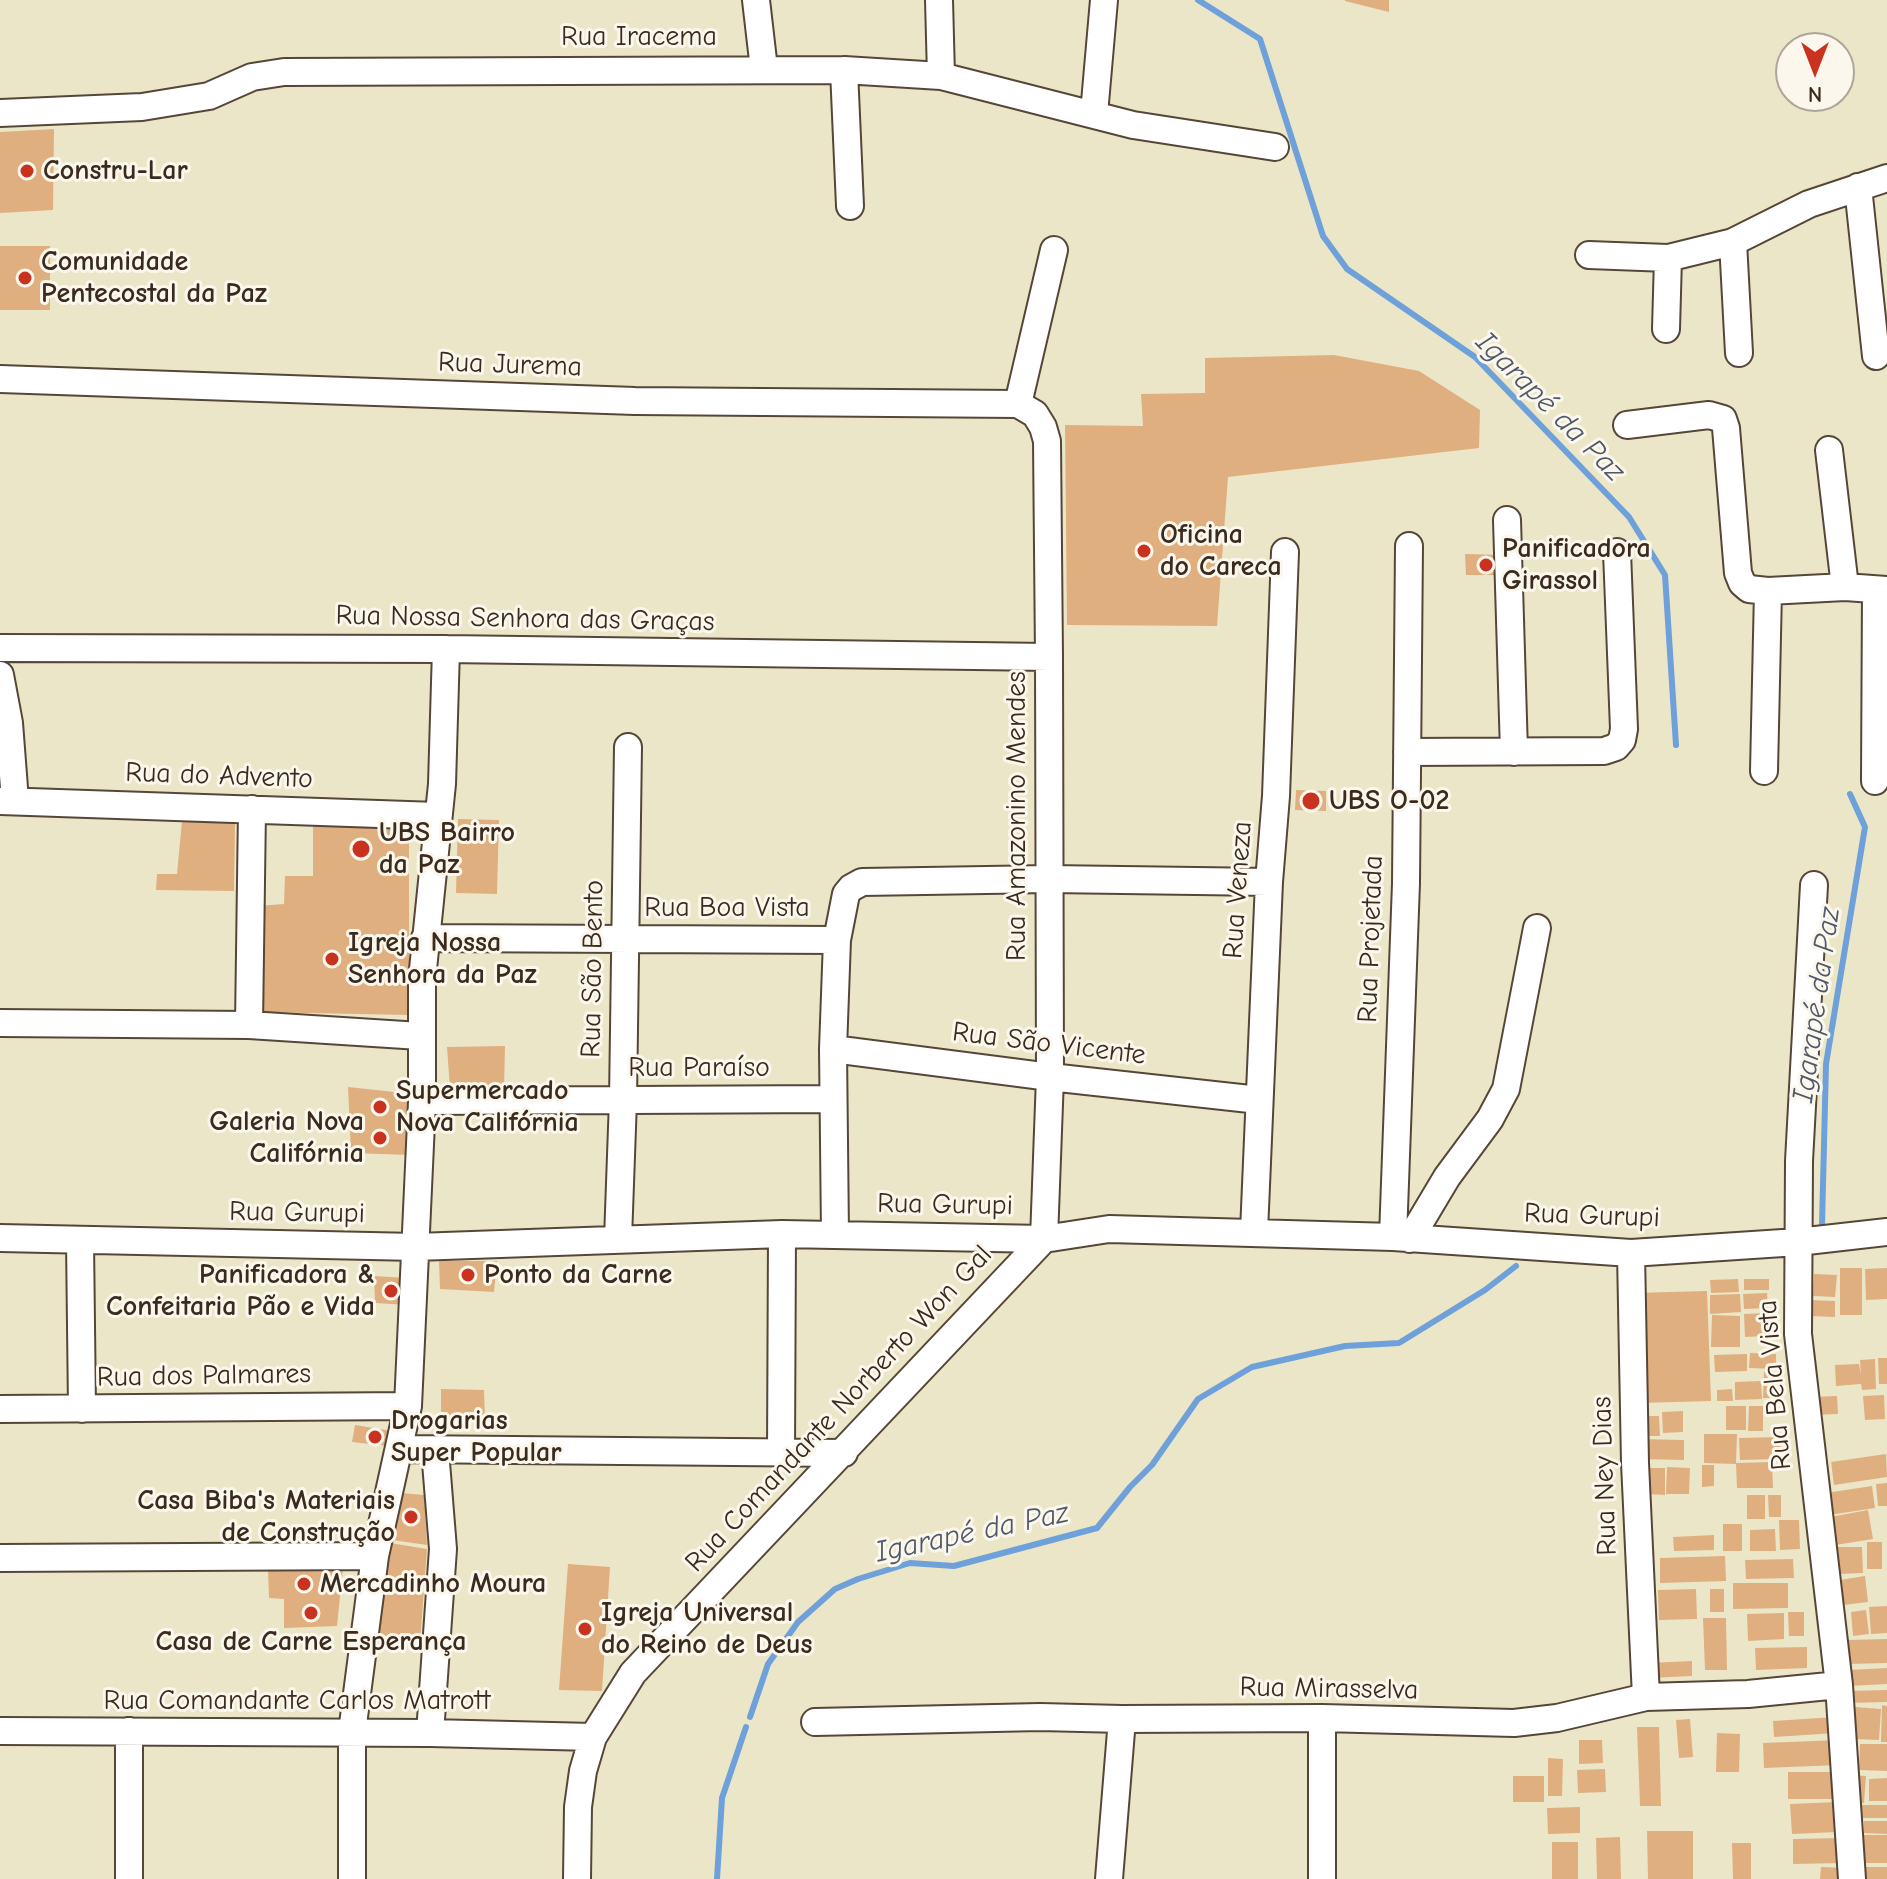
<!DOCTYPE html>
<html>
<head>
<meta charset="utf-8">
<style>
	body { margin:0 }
	#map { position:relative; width:1887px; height:1879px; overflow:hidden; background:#ece6c9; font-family:"Comic Neue",sans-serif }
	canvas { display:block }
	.north { position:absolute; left:1775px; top:32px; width:80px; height:80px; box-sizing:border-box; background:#fbf7ec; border:2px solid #aea59a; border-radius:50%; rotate:180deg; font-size:22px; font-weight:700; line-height:32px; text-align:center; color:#3b2a1e }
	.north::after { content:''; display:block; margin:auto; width:28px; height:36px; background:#c8321e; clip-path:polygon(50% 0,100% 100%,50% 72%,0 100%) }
</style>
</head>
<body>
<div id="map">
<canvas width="1887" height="1879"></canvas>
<div class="north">N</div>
</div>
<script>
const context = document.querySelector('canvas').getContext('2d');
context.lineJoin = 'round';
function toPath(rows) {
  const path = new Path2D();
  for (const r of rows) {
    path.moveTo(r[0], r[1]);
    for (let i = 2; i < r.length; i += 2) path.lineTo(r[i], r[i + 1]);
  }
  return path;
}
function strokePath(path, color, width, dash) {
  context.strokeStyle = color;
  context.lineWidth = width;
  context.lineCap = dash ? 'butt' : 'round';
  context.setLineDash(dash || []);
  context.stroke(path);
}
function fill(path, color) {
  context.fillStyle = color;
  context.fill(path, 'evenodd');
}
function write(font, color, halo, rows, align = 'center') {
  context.font = font + ' "Comic Neue",sans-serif';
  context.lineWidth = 6;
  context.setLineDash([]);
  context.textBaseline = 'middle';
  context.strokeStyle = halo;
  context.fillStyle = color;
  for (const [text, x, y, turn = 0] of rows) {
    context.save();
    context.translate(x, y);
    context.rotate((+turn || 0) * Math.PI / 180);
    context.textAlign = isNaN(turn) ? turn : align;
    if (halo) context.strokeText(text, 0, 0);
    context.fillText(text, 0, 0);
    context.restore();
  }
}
strokePath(toPath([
	[1198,0,1260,39,1323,236,1347,269,1475,357,1629,517,1665,575,1676,745],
	[1822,1225,1826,1064,1865,827,1850,794],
	[750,1717,768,1664,798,1622,835,1589,858,1579,910,1563,954,1566,1097,1528,1130,1487,1152,1465,1198,1399,1252,1367,1345,1346,1399,1343,1485,1290,1516,1266],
	[717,1879,722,1798,746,1727]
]), '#6ea0d9', 6);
fill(toPath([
	[1345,0,1389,0,1389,12,1345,1],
	[54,129,53,210,0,213,0,132],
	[0,246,50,246,50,310,0,310],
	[1334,355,1419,371,1480,410,1479,448,1228,477,1217,626,1067,625,1065,425,1143,426,1141,394,1205,393,1205,358],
	[1465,554,1506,555,1506,575,1466,575],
	[1296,790,1326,791,1326,811,1295,810],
	[458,819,499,820,497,894,456,893],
	[182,821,235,823,234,891,156,890,157,874,177,874],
	[313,821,409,823,409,1015,255,1012,256,906,284,904,285,876,313,876],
	[505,1046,504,1089,450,1089,447,1047],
	[348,1087,413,1094,410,1155,351,1153],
	[439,1261,497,1261,494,1292,440,1289],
	[1840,1268,1862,1268,1862,1315,1840,1315],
	[1887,1268,1887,1299,1866,1300,1865,1269],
	[1814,1274,1837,1275,1835,1297,1813,1296],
	[374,1276,408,1278,407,1305,375,1303],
	[1738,1279,1739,1292,1711,1293,1710,1280],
	[1744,1279,1769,1279,1769,1290,1744,1290],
	[1707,1291,1711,1401,1638,1403,1634,1293],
	[1767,1293,1768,1308,1744,1309,1743,1294],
	[1740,1294,1741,1312,1710,1314,1710,1295],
	[1809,1300,1835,1301,1835,1317,1809,1316],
	[1767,1313,1767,1336,1745,1337,1744,1314],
	[1712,1315,1740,1316,1740,1347,1711,1347],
	[1750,1353,1776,1354,1776,1369,1749,1368],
	[1747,1354,1747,1371,1715,1372,1714,1355],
	[1878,1358,1887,1358,1887,1384,1879,1384],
	[1875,1359,1876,1389,1862,1390,1861,1384,1836,1386,1835,1365,1859,1364,1861,1375,1860,1360],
	[1764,1372,1780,1372,1780,1398,1763,1398],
	[1761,1381,1762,1399,1735,1400,1735,1382],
	[441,1389,484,1390,485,1419,441,1418],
	[1732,1389,1733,1401,1717,1401,1717,1390],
	[1884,1395,1885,1419,1865,1420,1863,1396],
	[1837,1396,1838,1414,1811,1415,1810,1397],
	[1726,1406,1746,1406,1746,1430,1726,1430],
	[1749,1406,1763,1406,1763,1431,1748,1431],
	[1683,1411,1683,1432,1663,1433,1662,1412],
	[1636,1416,1659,1416,1660,1436,1637,1436],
	[355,1425,398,1432,397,1447,352,1442],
	[1704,1434,1737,1434,1736,1463,1772,1462,1773,1488,1737,1488,1736,1464,1704,1463],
	[1780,1437,1781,1459,1740,1460,1739,1438],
	[1638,1439,1684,1440,1684,1460,1638,1459],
	[1886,1454,1887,1477,1834,1485,1831,1462],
	[1702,1465,1714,1465,1714,1486,1702,1487],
	[1667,1467,1690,1468,1689,1494,1666,1494],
	[1649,1468,1665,1468,1665,1495,1648,1494],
	[1887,1483,1887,1506,1878,1506,1876,1484],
	[1872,1486,1875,1508,1829,1515,1826,1493],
	[402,1493,424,1495,427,1545,392,1540],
	[1747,1495,1765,1495,1765,1519,1747,1519],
	[1768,1495,1781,1495,1781,1517,1769,1517],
	[1868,1510,1873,1539,1829,1546,1825,1518],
	[1779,1520,1799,1520,1800,1549,1780,1550],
	[1723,1524,1742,1524,1742,1551,1723,1551],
	[1775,1529,1776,1551,1750,1551,1750,1530],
	[1714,1535,1714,1550,1674,1551,1673,1537],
	[1867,1542,1882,1542,1882,1569,1867,1569],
	[390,1543,427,1549,420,1643,376,1634],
	[1837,1547,1862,1547,1863,1573,1838,1574],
	[1725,1556,1726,1581,1660,1583,1660,1558],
	[1793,1559,1794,1578,1746,1579,1745,1560],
	[568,1564,610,1567,602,1691,559,1690],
	[343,1567,337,1626,284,1628,284,1599,269,1598,268,1569],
	[1865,1576,1868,1602,1843,1605,1840,1580],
	[1733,1583,1788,1583,1788,1608,1733,1609],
	[1696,1589,1697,1619,1659,1620,1658,1590],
	[1710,1589,1724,1589,1724,1612,1710,1612],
	[1887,1606,1887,1633,1871,1634,1869,1607],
	[1866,1610,1869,1634,1853,1636,1851,1612],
	[1788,1612,1804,1612,1804,1636,1789,1636],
	[1784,1613,1784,1639,1748,1641,1747,1614],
	[1703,1618,1726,1618,1727,1670,1705,1670],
	[1887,1639,1887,1663,1847,1664,1846,1640],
	[1807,1647,1807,1668,1756,1670,1755,1648],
	[1692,1661,1692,1676,1649,1678,1648,1663],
	[1887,1668,1887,1684,1848,1686,1848,1670],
	[1887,1690,1887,1702,1849,1703,1848,1691],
	[1882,1705,1887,1706,1887,1742,1881,1742],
	[1855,1707,1881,1709,1879,1740,1854,1739],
	[1835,1717,1836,1733,1774,1737,1773,1721],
	[1690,1719,1693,1757,1679,1758,1676,1720],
	[1637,1727,1659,1727,1661,1806,1640,1806],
	[1717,1733,1740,1734,1739,1772,1716,1772],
	[1579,1740,1602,1740,1603,1763,1579,1764],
	[1839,1740,1839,1765,1764,1768,1763,1743],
	[1860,1744,1887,1744,1887,1771,1859,1770],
	[1548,1758,1563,1759,1562,1796,1548,1796],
	[1605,1769,1606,1792,1578,1793,1577,1770],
	[1788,1772,1834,1772,1833,1799,1788,1799],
	[1852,1775,1866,1776,1864,1803,1850,1802],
	[1513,1776,1544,1776,1544,1802,1513,1802],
	[1887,1778,1887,1801,1869,1801,1869,1779],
	[1837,1802,1838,1832,1792,1834,1790,1804],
	[1861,1805,1887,1805,1887,1818,1861,1818],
	[1580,1807,1580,1833,1548,1834,1547,1808],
	[1864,1821,1887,1821,1887,1834,1864,1833],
	[1647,1831,1693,1831,1693,1879,1648,1879],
	[1863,1835,1887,1835,1887,1863,1863,1863],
	[1620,1837,1621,1879,1597,1879,1596,1838],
	[1842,1838,1843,1863,1793,1864,1793,1839],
	[1552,1842,1578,1842,1578,1879,1552,1879],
	[1732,1843,1751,1843,1751,1879,1733,1879],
	[1821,1867,1848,1868,1847,1879,1820,1879],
	[1864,1867,1887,1867,1887,1879,1863,1879]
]), '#e0af7f');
const minor = toPath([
	[756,0,764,69],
	[939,0,941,76],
	[844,70,850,206],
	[0,113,142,107,209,96,252,77,284,72,844,70,941,76,1133,125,1275,147],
	[1094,114,1104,0],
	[1858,187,1876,356],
	[1733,242,1739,353],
	[1589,255,1668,258,1733,242,1809,204,1887,178],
	[1666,329,1668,258],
	[0,379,635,401,1018,404,1035,414,1043,427,1047,441,1049,657,1050,1077,1044,1239],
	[1018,404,1054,250],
	[1627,425,1709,415,1723,419,1726,428,1738,573,1742,583,1749,589,1768,591,1845,587,1887,590],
	[1829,450,1845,587],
	[1507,520,1514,752],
	[0,648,446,649,1049,657],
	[0,675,9,723,15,801],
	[1407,752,1604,751,1616,747,1622,740,1624,729,1617,552],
	[1764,771,1768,591],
	[1875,781,1876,590],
	[0,801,437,816],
	[1814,885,1799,1161,1798,1334,1839,1685,1852,1879],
	[425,938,837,940],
	[0,1023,249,1025,420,1036],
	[249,1025,252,809],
	[833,1049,1050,1077,1259,1100],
	[422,1101,833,1099],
	[1254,1232,1269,882,1276,796,1285,552],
	[835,1235,833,1049,837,940,846,894,851,888,862,882,1049,879,1269,882],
	[1393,1237,1406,883,1409,546],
	[0,1238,416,1247,782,1234,1044,1239,1109,1229,1393,1237,1631,1253,1798,1242,1887,1232],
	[618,1239,623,1100,628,747],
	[1410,1239,1447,1177,1490,1119,1506,1089,1537,928],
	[80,1241,82,1409],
	[1631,1253,1635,1463,1646,1697],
	[0,1409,408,1406],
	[401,1449,844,1453],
	[781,1454,782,1234],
	[0,1558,375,1556],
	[1322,1718,1322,1879],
	[815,1722,1040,1717,1122,1719,1322,1718,1514,1723,1557,1718,1646,1697,1748,1694,1839,1685],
	[0,1731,430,1733,593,1737],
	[129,1731,129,1879],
	[430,1733,443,1549,435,1450],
	[352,1879,352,1732,375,1556,408,1406,422,1101,422,979,442,784,446,649],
	[577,1879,578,1807,583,1771,593,1737,633,1673,1044,1239],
	[1109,1879,1122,1719]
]);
strokePath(minor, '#564638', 30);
strokePath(minor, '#fff', 26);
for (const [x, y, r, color] of [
	[27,171,8,"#c8321e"],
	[25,278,8,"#c8321e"],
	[1144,551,8,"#c8321e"],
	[1486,565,8,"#c8321e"],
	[1311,801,10,"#c8321e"],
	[361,849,10,"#c8321e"],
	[332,959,8,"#c8321e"],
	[380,1107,8,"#c8321e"],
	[380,1138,8,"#c8321e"],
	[468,1275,8,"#c8321e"],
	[391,1291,8,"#c8321e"],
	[375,1437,8,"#c8321e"],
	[411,1517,8,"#c8321e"],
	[304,1584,8,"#c8321e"],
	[311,1613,8,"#c8321e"],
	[585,1629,8,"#c8321e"]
]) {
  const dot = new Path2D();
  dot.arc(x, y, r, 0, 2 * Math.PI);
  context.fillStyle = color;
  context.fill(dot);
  strokePath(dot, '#fbf7ec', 3);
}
write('28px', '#3b2a1e', '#fbf7ec', [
	["Rua Iracema",639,37],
	["Rua Jurema",510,365,2],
	["Rua Nossa Senhora das Graças",525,619,1],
	["Rua do Advento",219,776,2],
	["Rua Amazonino Mendes",1017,816,-90],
	["Rua Veneza",1238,890,-86],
	["Rua Boa Vista",727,908],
	["Rua Projetada",1371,939,-88],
	["Rua São Bento",593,969,-89],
	["Rua São Vicente",1049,1044,7],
	["Rua Paraíso",699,1068],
	["Rua Gurupi",945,1205,1],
	["Rua Gurupi",297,1213,1],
	["Rua Gurupi",1592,1216,2],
	["Rua dos Palmares",204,1376,-1],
	["Rua Bela Vista",1775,1385,-95],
	["Rua Comandante Norberto Won Gal",839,1409,-47],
	["Rua Ney Dias",1605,1476,-92],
	["Rua Mirasselva",1329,1689,1],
	["Rua Comandante Carlos Matrott",297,1701]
]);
write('bold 28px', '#3b2a1e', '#fbf7ec', [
	["Constru-Lar",43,171],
	["Comunidade",41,262],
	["Pentecostal da Paz",41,294],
	["Oficina",1160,535],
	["do Careca",1160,567],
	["Panificadora",1502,549],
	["Girassol",1502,581],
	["UBS O-02",1329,801],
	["UBS Bairro",379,833],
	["da Paz",379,865],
	["Igreja Nossa",348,943],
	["Senhora da Paz",348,975],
	["Supermercado",396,1091],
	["Nova Califórnia",396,1123],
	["Galeria Nova",364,1122,"right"],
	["Califórnia",364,1154,"right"],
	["Panificadora &",375,1275,"right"],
	["Confeitaria Pão e Vida",375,1307,"right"],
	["Ponto da Carne",484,1275],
	["Drogarias",391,1421],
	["Super Popular",391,1453],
	["Casa Biba's Materiais",395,1501,"right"],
	["de Construção",395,1533,"right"],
	["Mercadinho Moura",320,1584],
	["Igreja Universal",601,1613],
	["do Reino de Deus",601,1645],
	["Casa de Carne Esperança",311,1642,"center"]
], 'left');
write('italic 30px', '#4f5969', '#fbf7ec', [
	["Igarapé da Paz",1550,407,45],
	["Igarapé da Paz",1817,1005,-82],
	["Igarapé da Paz",972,1533,-12]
]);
</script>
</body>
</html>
